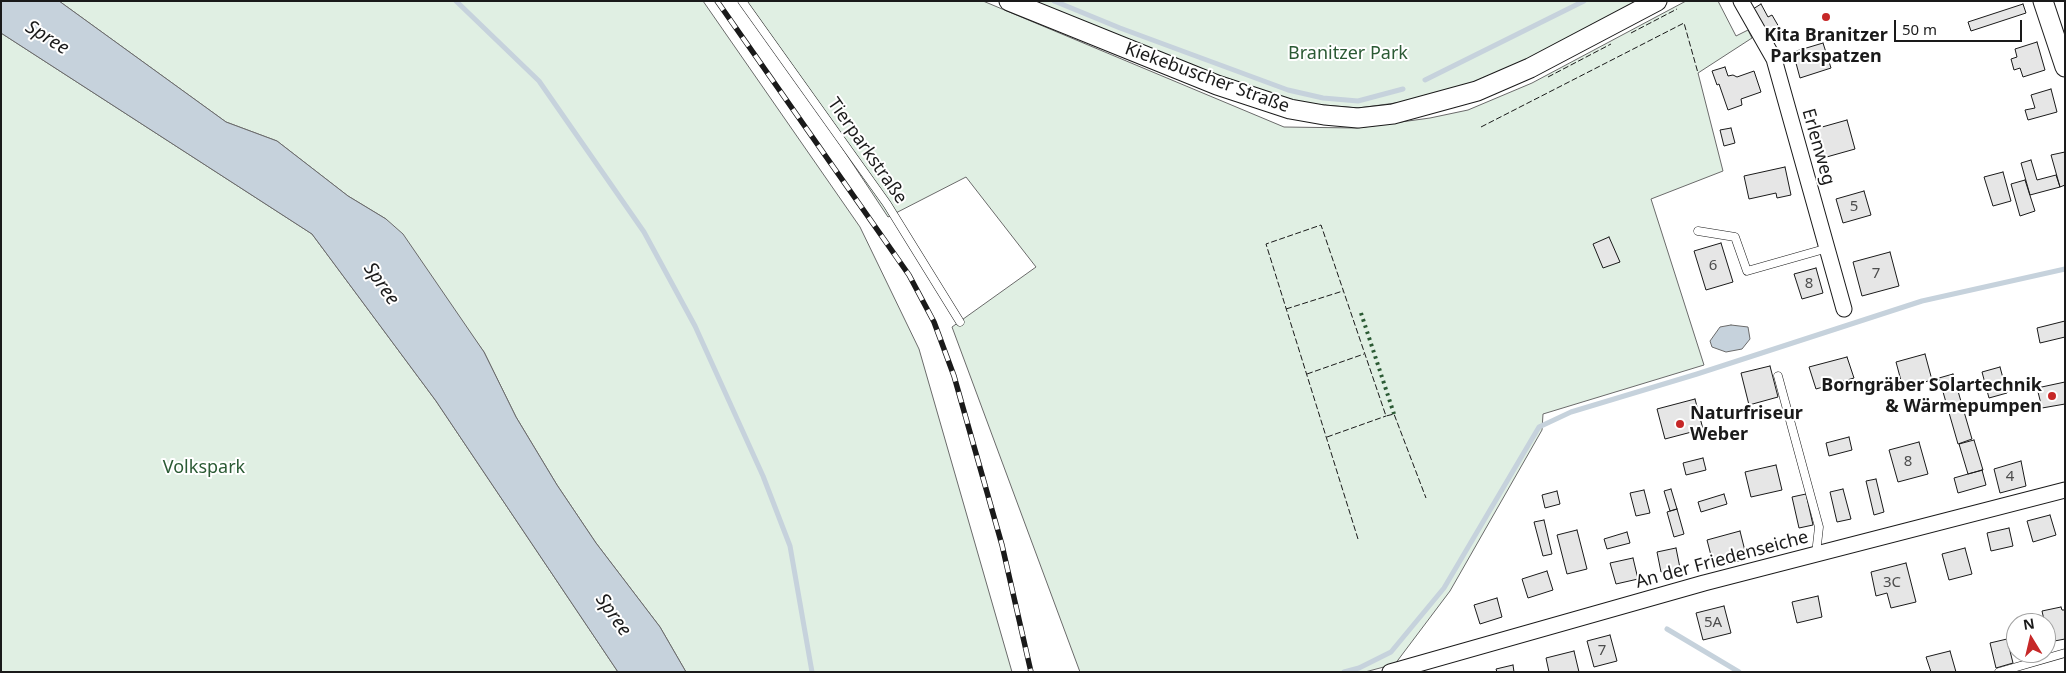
<!DOCTYPE html>
<html>
<head>
<meta charset="utf-8">
<style>
	body { margin:0 }
	#map { position:relative; width:2066px; height:673px; overflow:hidden; background:#fff; font-family:"Noto Sans",sans-serif }
	canvas { display:block }
	.frame { position:absolute; inset:0; border:2px solid #1a1a1a; pointer-events:none }
	.north { position:absolute; left:2006px; top:613px; width:50px; height:50px; box-sizing:border-box; background:#fff; border:1px solid #a3a3a3; border-radius:50%; rotate:351deg; font-size:14px; font-weight:700; line-height:20px; text-align:center; color:#1a1a1a }
	.north::after { content:''; display:block; margin:auto; width:18px; height:22px; background:#c62828; clip-path:polygon(50% 0,100% 100%,50% 72%,0 100%) }
	.scale { position:absolute; left:1894px; top:20px; width:128px; height:22px; box-sizing:border-box; border:2px solid #1a1a1a; border-top:0; padding-left:6px; font-size:15px; line-height:18px; white-space:nowrap; color:#1a1a1a; -webkit-text-stroke:4px #fff; paint-order:stroke }
</style>
</head>
<body>
<div id="map">
<canvas width="2066" height="673"></canvas>
<div class="frame"></div>
<div class="north">N</div>
<div class="scale">50 m</div>
</div>
<script>
const context = document.querySelector('canvas').getContext('2d');
context.lineJoin = 'round';
function fill(path, color) {
  context.fillStyle = color;
  context.fill(path, 'evenodd');
}
function toPath(rows) {
  const path = new Path2D();
  for (const r of rows) {
    path.moveTo(r[0], r[1]);
    for (let i = 2; i < r.length; i += 2) path.lineTo(r[i], r[i + 1]);
  }
  return path;
}
function strokePath(path, color, width, dash) {
  context.strokeStyle = color;
  context.lineWidth = width;
  context.lineCap = dash ? 'butt' : 'round';
  context.setLineDash(dash || []);
  context.stroke(path);
}
function write(font, color, halo, rows, align = 'center') {
  context.font = font + ' "Noto Sans",sans-serif';
  context.lineWidth = 4;
  context.setLineDash([]);
  context.textBaseline = 'middle';
  context.strokeStyle = halo;
  context.fillStyle = color;
  for (const [text, x, y, turn = 0] of rows) {
    context.save();
    context.translate(x, y);
    context.rotate((+turn || 0) * Math.PI / 180);
    context.textAlign = isNaN(turn) ? turn : align;
    if (halo) context.strokeText(text, 0, 0);
    context.fillText(text, 0, 0);
    context.restore();
  }
}
const green = toPath([
	[59,1,703,1,860,227,919,349,1012,672,686,672,660,627,596,543,557,485,516,417,484,352,386,219,348,196,277,141,226,122,59,1],
	[745,1,983,1,1284,127,1357,128,1430,118,1468,110,1532,83,1686,1,1718,1,1736,36,1748,30,1752,38,1698,73,1723,171,1651,199,1704,365,1543,414,1542,430,1450,591,1395,664,1365,672,1080,672,952,327,1036,267,966,177,888,217,745,1],
	[1031,1,1638,1,1528,59,1475,82,1418,100,1358,108,1289,102,1202,71,1031,1],
	[1,33,312,234,436,401,618,672,1,672,1,33]
]);
fill(green, '#e0efe3');
strokePath(green, '#6a6a6a', 1);
const water = toPath([
	[1,1,59,1,226,122,277,141,348,196,386,219,403,234,484,352,516,417,557,485,596,543,660,627,686,672,618,672,436,401,312,234,1,33,1,1],
	[1731,325,1748,327,1750,339,1742,349,1726,352,1712,347,1710,341,1720,327,1731,325]
]);
fill(water, '#c6d2dc');
strokePath(water, '#6a6a6a', 1);
strokePath(toPath([
	[456,1,539,81,644,232,695,326,763,476,790,546,812,672],
	[1054,1,1120,28,1288,90,1323,98,1358,101,1403,89],
	[1425,80,1584,1],
	[1667,629,1739,672],
	[1344,672,1359,668,1391,652,1444,588,1539,427,1571,412,1697,374,1922,301,2065,269]
]), '#c6d2dc', 5);
const building = toPath([
	[1761,4,1768,17,1772,15,1783,34,1771,41,1753,9,1761,4],
	[2023,4,2026,13,1971,31,1968,22,2023,4],
	[2037,42,2045,70,2023,77,2020,68,2014,70,2011,59,2017,57,2015,49,2037,42],
	[1823,43,1831,68,1800,78,1793,52,1823,43],
	[1725,67,1728,76,1733,75,1737,77,1754,71,1761,92,1741,99,1742,105,1728,110,1719,84,1717,85,1712,71,1725,67],
	[2051,89,2057,112,2028,120,2025,110,2035,108,2031,95,2051,89],
	[1847,120,1855,149,1823,158,1815,129,1847,120],
	[1731,128,1735,143,1724,146,1720,130,1731,128],
	[2065,152,2065,185,2060,187,2051,155,2065,152],
	[2031,160,2037,180,2056,175,2060,187,2030,195,2021,163,2031,160],
	[1785,167,1791,195,1777,198,1776,193,1749,199,1744,176,1785,167],
	[2003,172,2011,201,1993,206,1984,177,2003,172],
	[2025,180,2035,211,2020,216,2011,184,2025,180],
	[1864,191,1871,215,1843,223,1836,199,1864,191],
	[1609,237,1620,262,1603,268,1593,244,1609,237],
	[1721,243,1733,282,1706,290,1694,251,1721,243],
	[1890,252,1899,286,1862,296,1853,262,1890,252],
	[1816,268,1823,293,1802,299,1794,274,1816,268],
	[2065,321,2065,337,2040,343,2037,328,2065,321],
	[1925,354,1932,380,1903,388,1896,362,1925,354],
	[1847,357,1854,378,1816,389,1809,367,1847,357],
	[1770,366,1778,397,1749,405,1741,373,1770,366],
	[2000,367,2007,393,1989,398,1982,372,2000,367],
	[1953,374,1972,439,1958,444,1939,378,1953,374],
	[2065,382,2065,404,2042,408,2037,388,2065,382],
	[1695,399,1703,429,1665,439,1657,409,1695,399],
	[1849,437,1852,450,1829,456,1826,443,1849,437],
	[1974,440,1983,470,1968,474,1959,444,1974,440],
	[1919,442,1928,474,1898,482,1889,450,1919,442],
	[1703,458,1706,470,1686,475,1683,463,1703,458],
	[2021,461,2026,486,2000,493,1994,469,2021,461],
	[1776,465,1782,490,1751,497,1745,472,1776,465],
	[1982,470,1986,485,1958,493,1954,478,1982,470],
	[1876,479,1884,512,1874,515,1866,481,1876,479],
	[1671,489,1677,509,1670,511,1664,491,1671,489],
	[1843,489,1851,519,1837,522,1830,492,1843,489],
	[1644,490,1650,513,1636,516,1630,493,1644,490],
	[1557,491,1560,504,1545,508,1542,495,1557,491],
	[1724,494,1727,504,1701,512,1698,502,1724,494],
	[1806,494,1813,525,1799,528,1792,497,1806,494],
	[1677,509,1684,534,1674,537,1667,512,1677,509],
	[2050,515,2056,535,2033,542,2027,521,2050,515],
	[1544,520,1552,554,1543,556,1534,522,1544,520],
	[2009,528,2013,546,1991,551,1987,533,2009,528],
	[1577,530,1587,569,1567,574,1557,535,1577,530],
	[1740,531,1747,559,1714,567,1707,540,1740,531],
	[1627,532,1630,543,1607,549,1604,539,1627,532],
	[1676,548,1680,568,1661,572,1657,552,1676,548],
	[1965,548,1972,574,1949,580,1942,554,1965,548],
	[1633,558,1638,579,1616,584,1610,563,1633,558],
	[1906,563,1916,602,1891,608,1887,593,1876,596,1871,572,1906,563],
	[1547,571,1553,590,1528,598,1522,579,1547,571],
	[1818,596,1822,617,1797,623,1792,602,1818,596],
	[1497,598,1502,617,1480,624,1474,605,1497,598],
	[1724,606,1731,633,1703,640,1696,613,1724,606],
	[2061,607,2062,610,2065,610,2065,639,2049,642,2042,611,2061,607],
	[1610,635,1617,661,1594,667,1587,641,1610,635],
	[2007,639,2013,663,1996,668,1990,643,2007,639],
	[1574,651,1579,672,1549,672,1546,658,1574,651],
	[1950,651,1956,672,1931,672,1926,657,1950,651],
	[1513,665,1514,672,1497,672,1496,669,1513,665]
]);
fill(building, '#e6e6e6');
strokePath(building, '#1a1a1a', 1);
const service = toPath([
	[742,1,887,204,960,322],
	[1698,231,1735,237,1747,271,1828,248],
	[1778,376,1819,527,1816,554],
	[1999,672,2065,653]
]);
const minor = toPath([
	[1741,1,1774,59,1844,309],
	[1390,672,1704,583,2065,490]
]);
const tertiary = toPath([
	[1009,1,1217,85,1290,109,1324,115,1358,118,1393,114,1477,91,1530,68,1657,1],
	[2043,1,2065,67]
]);
strokePath(service, '#1a1a1a', 9);
strokePath(minor, '#1a1a1a', 17);
strokePath(tertiary, '#1a1a1a', 21);
strokePath(service, '#fff', 8);
strokePath(minor, '#fff', 15);
strokePath(tertiary, '#fff', 19);
const rail = toPath([
	[717,1,909,275,934,322,954,376,1002,545,1031,672]
]);
strokePath(rail, '#1a1a1a', 5.5);
strokePath(rail, '#fff', 4, [11]);
strokePath(toPath([
	[1361,313,1394,414]
]), '#2b5a34', 4, [2.5, 4]);
strokePath(toPath([
	[1631,33,1677,9],
	[1548,77,1611,44],
	[1481,127,1684,23,1698,73],
	[1286,309,1343,291],
	[1307,374,1364,354],
	[1327,437,1386,416],
	[1358,539,1266,244,1321,225,1386,416,1394,414,1426,498]
]), '#1a1a1a', 1, [6, 2.5]);
for (const [x, y, r, color] of [
	[1826,17,5,"#c62828"],
	[2052,396,5,"#c62828"],
	[1680,424,5,"#c62828"]
]) {
  const dot = new Path2D();
  dot.arc(x, y, r, 0, 2 * Math.PI);
  context.fillStyle = color;
  context.fill(dot);
  strokePath(dot, '#fff', 2);
}
write('15px', '#4d4d4d', null, [
	["5",1854,207],
	["6",1713,266],
	["7",1876,274],
	["8",1809,284],
	["8",1908,462],
	["4",2010,477],
	["3C",1892,583],
	["5A",1713,623],
	["7",1602,651]
]);
write('bold 18px', '#1a1a1a', '#fff', [
	["Kita Branitzer",1826,36],
	["Parkspatzen",1826,57],
	["Borngräber Solartechnik",2042,386,"right"],
	["& Wärmepumpen",2042,407,"right"],
	["Naturfriseur",1690,414,"left"],
	["Weber",1690,435,"left"]
]);
write('18px', '#2b5a34', '#fff', [
	["Branitzer Park",1348,54],
	["Volkspark",204,468]
]);
write('18px', '#1a1a1a', '#fff', [
	["Kiekebuscher Straße",1207,78,20],
	["Erlenweg",1818,147,74],
	["Tierparkstraße",867,151,55],
	["An der Friedenseiche",1722,560,-15]
]);
write('italic 19px', '#1a1a1a', '#fff', [
	["Spree",47,38,32],
	["Spree",381,284,55],
	["Spree",613,615,55]
]);
</script>
</body>
</html>
